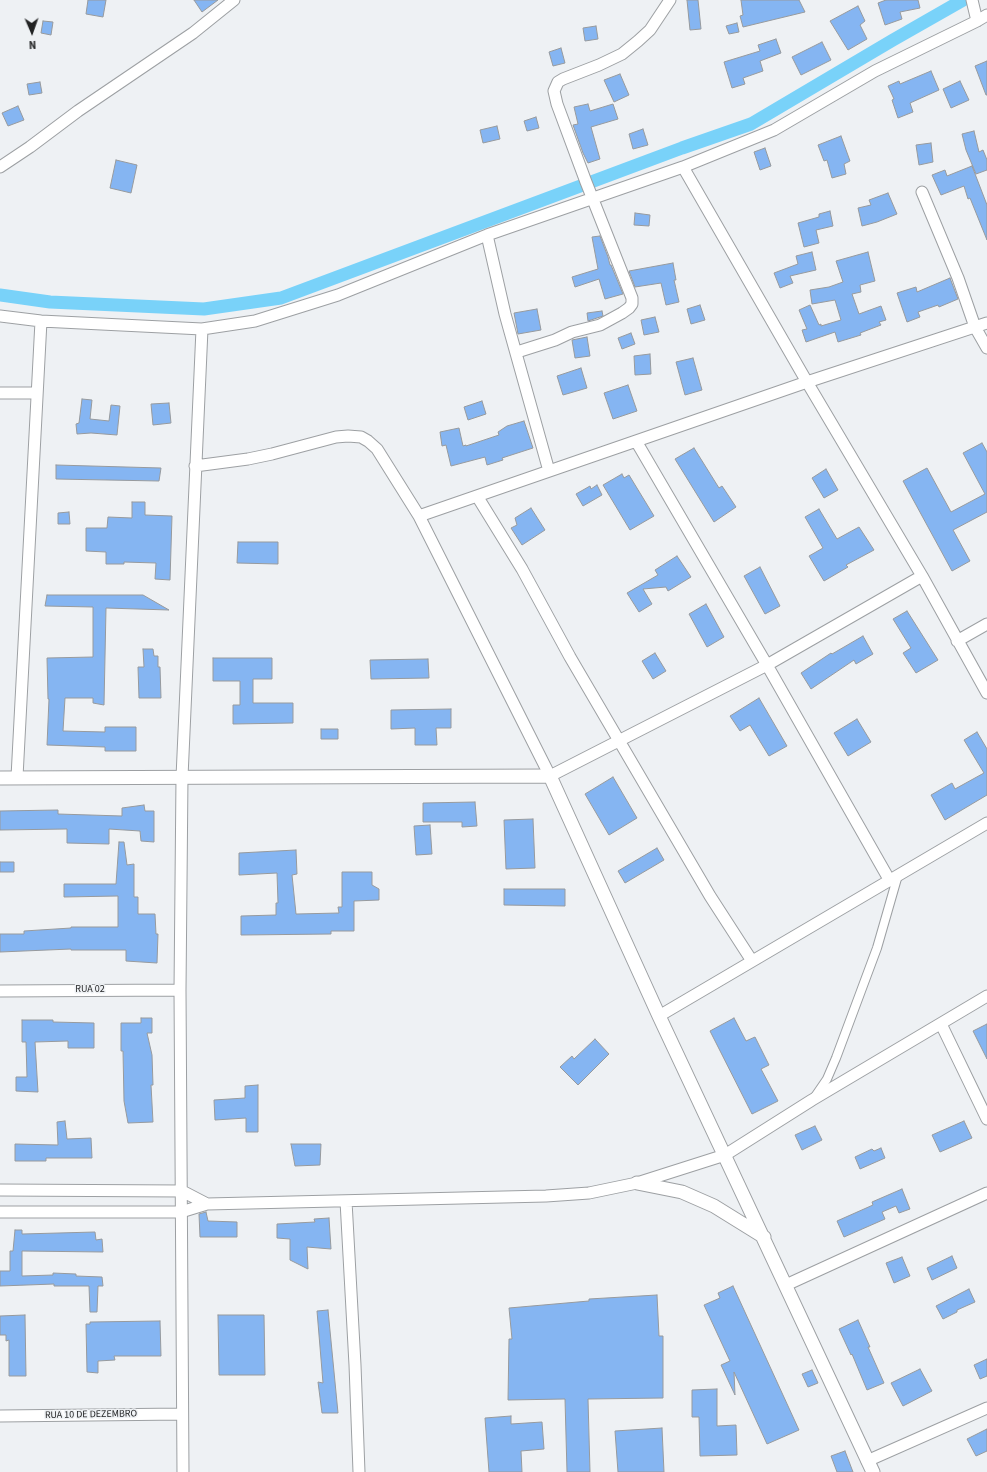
<!DOCTYPE html>
<html>
<head>
<meta charset="utf-8">
<style>
	body { margin:0 }
	#map { position:relative; width:987px; height:1472px; overflow:hidden; background:#eef1f4; font-family:"Source Sans 3",sans-serif }
	canvas { display:block }
	.north { position:absolute; left:12px; top:12px; width:40px; height:40px; -webkit-text-stroke:3px #eef1f4; paint-order:stroke; rotate:178deg; font-size:11px; font-weight:700; line-height:16px; text-align:center; color:#222324 }
	.north::after { content:''; display:block; margin:auto; width:14px; height:18px; background:#222324; clip-path:polygon(50% 0,100% 100%,50% 72%,0 100%) }
</style>
</head>
<body>
<div id="map">
<canvas width="987" height="1472"></canvas>
<div class="north">N</div>
</div>
<script>
const context = document.querySelector('canvas').getContext('2d');
context.lineJoin = 'round';
function toPath(rows) {
  const path = new Path2D();
  for (const r of rows) {
    path.moveTo(r[0], r[1]);
    for (let i = 2; i < r.length; i += 2) path.lineTo(r[i], r[i + 1]);
  }
  return path;
}
function strokePath(path, color, width, dash) {
  context.strokeStyle = color;
  context.lineWidth = width;
  context.lineCap = dash ? 'butt' : 'round';
  context.setLineDash(dash || []);
  context.stroke(path);
}
function fill(path, color) {
  context.fillStyle = color;
  context.fill(path, 'evenodd');
}
function write(font, color, halo, rows, align = 'center') {
  context.font = font + ' "Source Sans 3",sans-serif';
  context.lineWidth = 3;
  context.setLineDash([]);
  context.textBaseline = 'middle';
  context.strokeStyle = halo;
  context.fillStyle = color;
  for (const [text, x, y, turn = 0] of rows) {
    context.save();
    context.translate(x, y);
    context.rotate((+turn || 0) * Math.PI / 180);
    context.textAlign = isNaN(turn) ? turn : align;
    if (halo) context.strokeText(text, 0, 0);
    context.fillText(text, 0, 0);
    context.restore();
  }
}
strokePath(toPath([
	[0,295,50,302,204,309,281,298,682,148,751,124,893,40,963,0]
]), '#79d2f9', 13);
const building = toPath([
	[88,0,106,0,103,17,86,14,88,0],
	[194,0,218,0,202,12,194,0],
	[687,0,698,0,701,29,690,30,687,0],
	[741,0,799,0,805,12,743,27,740,16,743,15,741,0],
	[886,0,918,0,920,8,900,12,902,19,885,25,878,3,886,0],
	[858,6,865,21,860,25,867,39,848,50,830,21,858,6],
	[43,21,53,22,51,35,41,33,43,21],
	[737,23,739,32,729,34,726,26,737,23],
	[596,26,598,39,585,41,583,28,596,26],
	[776,39,781,53,760,61,763,71,743,78,745,84,732,88,724,62,760,51,758,45,776,39],
	[822,42,831,60,801,75,792,57,822,42],
	[561,48,565,63,553,66,549,52,561,48],
	[987,61,987,95,986,95,975,66,987,61],
	[931,71,939,90,910,103,913,112,898,118,892,100,894,99,888,86,899,81,900,84,931,71],
	[620,74,629,95,614,102,604,80,620,74],
	[960,81,969,100,951,108,943,89,960,81],
	[40,82,42,93,29,95,27,84,40,82],
	[588,104,590,111,613,104,618,119,591,127,600,159,588,163,583,153,573,125,578,124,574,107,588,104],
	[18,106,24,120,8,126,2,113,18,106],
	[536,117,539,128,527,131,524,121,536,117],
	[497,126,500,139,483,143,480,130,497,126],
	[643,129,648,145,633,149,629,134,643,129],
	[974,131,979,152,983,150,987,160,987,170,976,174,966,150,962,134,974,131],
	[841,136,850,161,844,164,846,174,832,178,827,160,824,161,818,145,841,136],
	[931,143,933,162,919,165,916,145,931,143],
	[765,148,771,166,760,170,754,152,765,148],
	[116,160,137,165,131,193,110,188,116,160],
	[972,166,987,205,987,240,970,198,968,199,964,186,941,195,932,175,945,170,947,176,972,166],
	[888,193,897,214,877,222,862,226,858,208,871,205,869,200,888,193],
	[830,211,833,226,816,230,819,243,804,247,798,223,819,217,819,214,830,211],
	[635,213,650,215,649,226,634,225,635,213],
	[600,236,608,257,610,265,611,265,623,294,605,299,599,279,575,287,572,277,598,269,592,237,600,236],
	[812,252,816,270,790,276,793,283,780,288,774,273,798,264,796,256,812,252],
	[868,252,875,281,860,285,861,292,852,294,859,314,881,306,886,320,879,322,881,325,860,333,861,335,838,342,835,332,806,342,802,330,807,329,799,310,810,305,819,325,821,324,821,326,841,320,835,300,812,304,810,290,829,287,843,282,836,261,868,252],
	[673,263,676,280,674,280,679,302,666,305,661,283,635,287,629,271,673,263],
	[950,278,958,299,939,307,938,305,918,312,920,317,907,322,897,293,916,287,917,292,950,278],
	[700,305,705,320,691,324,687,309,700,305],
	[537,309,541,330,518,334,514,313,537,309],
	[602,311,603,316,588,321,587,313,602,311],
	[655,317,659,332,644,335,641,320,655,317],
	[631,333,635,344,622,349,618,338,631,333],
	[587,337,590,356,575,358,572,340,587,337],
	[650,354,651,374,635,375,634,356,650,354],
	[693,358,702,390,685,395,676,362,693,358],
	[581,368,587,388,563,395,557,376,581,368],
	[628,385,637,411,613,419,604,393,628,385],
	[82,399,92,400,90,419,109,421,111,405,120,406,117,435,91,433,77,434,76,424,79,423,82,399],
	[482,401,486,414,468,420,464,407,482,401],
	[169,403,171,423,153,425,151,404,169,403],
	[524,421,533,448,502,458,503,460,487,465,485,457,451,466,446,445,442,446,440,432,459,428,463,446,466,445,466,446,499,435,498,432,507,426,524,421],
	[982,443,987,452,987,512,953,530,970,561,952,571,903,481,927,468,951,512,985,494,963,453,982,443],
	[694,448,719,488,722,486,736,507,714,522,675,459,694,448],
	[56,465,161,468,159,481,56,479,56,465],
	[826,469,838,490,824,498,812,478,826,469],
	[622,474,624,478,629,475,654,516,630,530,603,485,622,474],
	[597,485,602,495,583,506,576,494,590,486,591,489,597,485],
	[132,502,145,502,145,515,172,516,170,580,155,579,156,563,124,562,124,564,106,564,106,552,86,551,86,528,107,528,108,517,132,518,132,502],
	[531,508,545,530,522,545,511,528,517,525,515,518,531,508],
	[819,509,837,539,859,527,874,550,846,565,848,567,824,581,809,556,823,548,805,517,819,509],
	[69,512,70,524,58,524,58,513,69,512],
	[238,542,278,542,278,564,237,563,238,542],
	[677,556,691,577,668,591,666,587,643,589,652,604,639,612,627,593,658,575,655,570,677,556],
	[760,567,780,606,765,614,744,576,760,567],
	[47,595,143,595,169,610,106,608,104,705,93,703,93,698,65,698,63,731,105,732,105,727,136,727,136,751,105,751,105,747,47,745,49,699,48,699,47,658,93,657,93,607,45,606,47,595],
	[706,604,724,637,707,647,689,614,706,604],
	[907,611,938,660,916,673,903,653,911,648,893,619,907,611],
	[863,636,873,654,856,664,854,660,811,689,801,673,831,653,832,654,863,636],
	[143,649,153,649,154,656,158,656,158,667,160,667,161,698,139,698,138,667,144,667,143,649],
	[655,653,666,671,653,679,642,661,655,653],
	[213,658,272,658,272,679,253,679,253,703,293,703,293,723,233,724,233,705,240,705,240,681,213,681,213,658],
	[428,659,429,678,371,679,370,660,428,659],
	[759,698,787,746,769,756,750,725,740,731,730,716,759,698],
	[451,709,451,728,436,728,437,745,415,745,415,728,391,729,391,710,451,709],
	[857,719,871,742,848,756,834,733,857,719],
	[321,729,338,729,338,739,321,739,321,729],
	[977,732,987,749,987,795,945,820,931,795,952,783,955,789,984,773,964,740,977,732],
	[613,777,637,818,609,835,585,794,613,777],
	[475,802,477,826,462,827,462,822,423,822,423,803,475,802],
	[144,805,145,811,154,811,154,842,141,841,140,831,109,829,109,844,67,843,67,829,0,830,0,811,58,810,58,814,122,816,122,808,144,805],
	[533,819,535,868,506,869,504,820,533,819],
	[430,825,432,854,416,855,414,826,430,825],
	[119,842,124,842,127,865,134,864,134,897,138,897,138,914,155,914,156,934,158,934,157,963,126,961,126,950,71,950,71,949,0,952,0,934,24,934,24,931,71,928,71,927,118,927,118,896,64,897,64,884,116,884,119,842],
	[657,848,664,860,625,883,618,871,657,848],
	[296,850,297,874,292,875,296,914,339,913,338,907,342,907,342,872,372,872,372,885,379,889,379,900,354,901,354,931,331,931,331,934,241,935,241,916,276,915,276,903,278,903,277,873,239,875,239,853,296,850],
	[0,862,14,862,14,872,0,872,0,862],
	[504,889,565,889,565,906,504,905,504,889],
	[141,1018,152,1018,152,1033,147,1033,152,1055,153,1085,151,1085,153,1122,128,1123,124,1101,123,1051,121,1051,121,1023,141,1023,141,1018],
	[734,1018,746,1041,755,1037,769,1065,761,1069,778,1101,752,1114,710,1031,734,1018],
	[22,1020,53,1020,53,1022,94,1023,94,1048,68,1048,68,1041,35,1042,38,1092,16,1091,16,1077,27,1077,26,1042,22,1042,22,1020],
	[987,1024,987,1059,973,1031,987,1024],
	[595,1039,609,1054,578,1085,560,1067,572,1056,574,1059,595,1039],
	[258,1085,258,1132,246,1132,246,1118,215,1120,214,1100,245,1098,245,1086,258,1085],
	[65,1121,67,1139,91,1138,92,1158,46,1158,46,1161,15,1161,15,1144,58,1145,57,1122,65,1121],
	[964,1121,972,1138,940,1152,932,1135,964,1121],
	[815,1126,822,1140,802,1150,795,1135,815,1126],
	[291,1144,321,1144,320,1165,295,1166,291,1144],
	[881,1148,885,1158,860,1169,855,1157,872,1149,874,1151,881,1148],
	[902,1189,910,1209,899,1213,896,1206,882,1212,885,1219,844,1237,837,1221,873,1205,872,1202,902,1189],
	[206,1212,208,1221,237,1222,237,1237,200,1237,199,1214,206,1212],
	[329,1218,331,1249,307,1247,308,1269,290,1260,290,1239,277,1238,277,1224,315,1222,314,1219,329,1218],
	[15,1230,22,1230,22,1234,95,1232,96,1240,102,1239,103,1252,22,1251,22,1276,53,1275,53,1273,76,1274,76,1276,102,1277,103,1286,98,1286,97,1312,90,1312,89,1286,54,1286,54,1284,0,1286,0,1271,10,1271,10,1251,13,1251,15,1230],
	[952,1256,957,1268,932,1280,927,1268,952,1256],
	[902,1257,910,1276,894,1283,886,1263,902,1257],
	[733,1286,799,1430,767,1444,734,1372,735,1395,721,1365,730,1361,704,1305,720,1298,718,1293,733,1286],
	[969,1289,975,1302,957,1310,957,1312,943,1319,936,1306,969,1289],
	[657,1295,659,1336,663,1336,663,1398,588,1399,590,1472,567,1472,565,1399,508,1400,509,1339,512,1339,509,1308,589,1301,589,1299,657,1295],
	[328,1310,338,1413,322,1413,318,1382,323,1383,317,1311,328,1310],
	[25,1315,26,1376,9,1376,9,1340,6,1341,6,1335,0,1335,0,1316,25,1315],
	[218,1315,264,1315,265,1375,219,1375,218,1315],
	[858,1320,870,1347,868,1347,884,1383,867,1390,852,1354,851,1355,839,1329,858,1320],
	[160,1321,161,1356,114,1356,115,1360,98,1361,98,1373,87,1372,86,1324,90,1324,90,1322,160,1321],
	[987,1359,987,1376,980,1379,974,1365,987,1359],
	[920,1369,932,1391,903,1406,891,1383,920,1369],
	[812,1370,818,1383,808,1387,802,1374,812,1370],
	[717,1389,717,1426,736,1425,737,1455,700,1456,699,1417,692,1417,692,1390,717,1389],
	[511,1416,511,1424,542,1422,544,1449,521,1451,522,1472,489,1472,485,1418,511,1416],
	[662,1428,664,1472,618,1472,615,1431,662,1428],
	[987,1429,987,1451,976,1456,967,1439,987,1429],
	[845,1451,853,1472,837,1472,831,1456,845,1451]
]);
fill(building, '#85b5f2');
strokePath(building, '#979a9d', 1);
const pedestrian = toPath([
	[814,1098,827,1079,836,1058,877,948,898,875]
]);
const minor = toPath([
	[972,0,977,21],
	[0,167,30,147,78,111,193,33,234,0],
	[683,167,807,382,922,576,987,693],
	[922,192,958,278,975,327,987,348],
	[487,235,505,314,549,471],
	[0,316,41,321,202,329,255,321,338,295,487,235,683,167,774,130,875,71,977,21,987,15],
	[517,352,555,340,572,332,600,325,622,313,629,308,632,304,632,298,586,182,557,104,554,91,558,82,563,79,599,65,622,54,638,41,650,30,670,0],
	[0,393,37,393],
	[636,441,767,665,890,881],
	[195,466,248,459,272,454,336,437,348,436,361,437,368,441,377,449,419,516,550,776,767,665,922,576],
	[477,496,522,569,570,657,710,896,752,961],
	[419,516,807,382,987,323],
	[957,641,987,624],
	[17,777,41,321],
	[0,991,180,990],
	[659,1016,987,823],
	[941,1024,987,1119],
	[0,1190,182,1191,207,1204],
	[346,1201,355,1365,359,1472],
	[0,1212,181,1212,207,1204,546,1196,589,1193,637,1183,725,1155,812,1100,987,996],
	[786,1285,987,1193],
	[0,1416,182,1414],
	[867,1461,987,1408],
	[183,1472,180,990,182,777,202,329]
]);
const tertiary = toPath([
	[0,778,550,776,659,1016,873,1472],
	[637,1183,682,1192,714,1206,764,1237]
]);
strokePath(pedestrian, '#9da0a3', 10);
strokePath(minor, '#9da0a3', 13);
strokePath(tertiary, '#9da0a3', 15);
strokePath(pedestrian, '#fff', 8);
strokePath(minor, '#fff', 11);
strokePath(tertiary, '#fff', 13);
write('10px', '#222324', '#eef1f4', [
	["RUA 02",90,990],
	["RUA 10 DE DEZEMBRO",91,1415,-1]
]);
</script>
</body>
</html>
